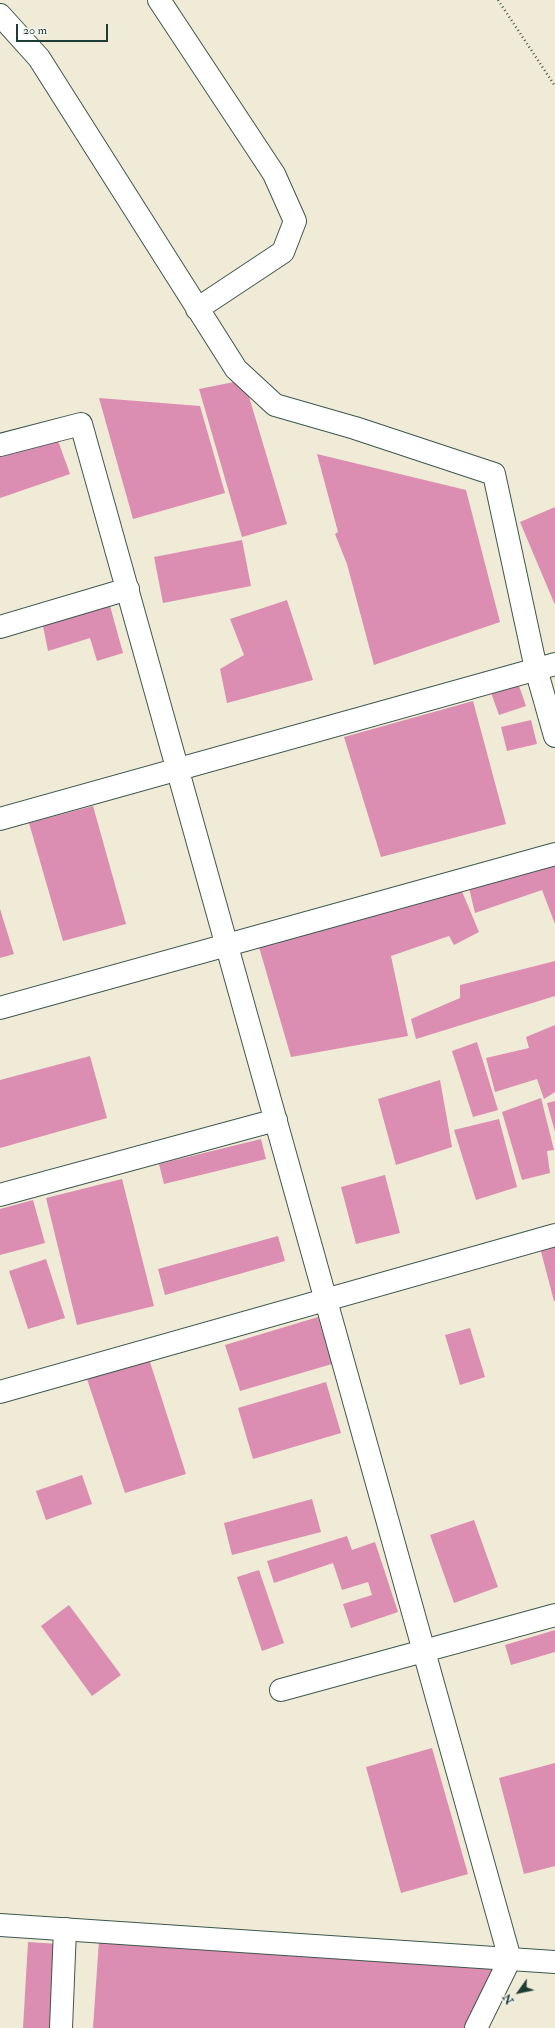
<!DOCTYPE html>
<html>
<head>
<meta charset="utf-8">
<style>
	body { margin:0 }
	#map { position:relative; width:555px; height:2028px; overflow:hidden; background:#f0ebd7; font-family:"IM FELL Double Pica",serif }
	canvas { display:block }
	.north { position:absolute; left:499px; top:1972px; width:40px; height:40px; -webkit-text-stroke:3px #f6f6f2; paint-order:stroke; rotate:237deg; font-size:11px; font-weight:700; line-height:16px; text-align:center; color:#1f3d34 }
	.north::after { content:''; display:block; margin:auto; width:14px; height:18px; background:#1f3d34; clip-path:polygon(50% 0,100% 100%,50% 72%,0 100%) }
	.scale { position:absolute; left:16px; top:24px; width:92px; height:18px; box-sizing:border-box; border:2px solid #1f3d34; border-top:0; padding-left:5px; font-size:12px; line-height:14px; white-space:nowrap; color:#1f3d34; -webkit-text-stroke:3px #f6f6f2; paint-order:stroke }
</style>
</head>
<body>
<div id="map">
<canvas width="555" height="2028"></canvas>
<div class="north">N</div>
<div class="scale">20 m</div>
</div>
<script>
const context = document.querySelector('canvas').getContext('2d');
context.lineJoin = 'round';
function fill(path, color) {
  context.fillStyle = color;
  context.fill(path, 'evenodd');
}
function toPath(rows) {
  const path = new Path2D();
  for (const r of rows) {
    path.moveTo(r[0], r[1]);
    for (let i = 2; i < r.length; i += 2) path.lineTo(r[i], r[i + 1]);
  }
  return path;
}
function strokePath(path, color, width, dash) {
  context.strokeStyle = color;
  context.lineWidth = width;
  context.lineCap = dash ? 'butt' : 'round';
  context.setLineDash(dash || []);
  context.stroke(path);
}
fill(toPath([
	[244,380,287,524,242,537,199,389],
	[99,398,200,406,225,493,133,519],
	[57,438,70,474,0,498,0,457],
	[317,454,466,490,500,622,374,665,347,564,335,534,338,532],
	[555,507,555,605,520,522],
	[242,540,251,586,163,603,154,557],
	[107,595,123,653,97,661,90,638,48,651,43,626],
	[287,600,313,680,227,703,220,669,244,655,230,619],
	[517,680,526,706,499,715,490,690],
	[473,701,506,824,381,857,344,737],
	[531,720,537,744,507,751,501,727],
	[93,806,126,924,63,941,29,823],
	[555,862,555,924,542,890,475,913,469,888],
	[461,889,479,932,454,945,449,936,391,956,408,1036,291,1057,259,947],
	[0,909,14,954,0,958],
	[555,961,555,996,416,1039,411,1019,460,998,460,985],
	[555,1025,555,1092,544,1099,537,1079,495,1092,486,1058,529,1048,526,1037],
	[477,1042,498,1110,473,1117,452,1051],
	[90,1056,107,1118,0,1148,0,1080],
	[440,1080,452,1147,396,1165,378,1099],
	[541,1098,554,1150,547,1151,550,1173,522,1180,502,1112],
	[555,1101,555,1132,547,1103],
	[499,1119,517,1187,476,1200,454,1130],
	[261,1139,266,1159,164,1184,159,1164],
	[385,1175,400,1233,356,1244,341,1187],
	[122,1179,154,1306,77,1325,46,1198],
	[33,1200,45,1243,0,1255,0,1209],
	[278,1236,285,1261,165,1295,158,1269],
	[555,1240,555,1301,554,1301,539,1244],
	[46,1259,65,1318,28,1329,9,1271],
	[318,1317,332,1364,240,1391,225,1345],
	[470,1328,485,1377,460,1385,445,1335],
	[149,1359,186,1474,125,1493,87,1379],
	[326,1382,341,1433,253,1459,238,1408],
	[82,1475,92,1504,46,1520,36,1491],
	[312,1499,321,1532,232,1555,224,1523],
	[474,1520,498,1587,454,1603,430,1535],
	[347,1536,352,1550,375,1542,398,1612,351,1628,343,1604,372,1595,368,1582,342,1590,333,1563,274,1583,267,1561],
	[259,1570,284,1643,262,1651,237,1577],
	[69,1605,121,1675,92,1696,41,1626],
	[555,1630,555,1652,511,1665,505,1645],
	[432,1748,468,1874,401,1893,366,1767],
	[555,1763,555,1866,524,1874,499,1778],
	[99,1940,492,1969,465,2028,93,2028],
	[28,1942,59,1944,55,2028,23,2028]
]), '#db8eb2');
const minor = toPath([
	[159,0,274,174,295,221,283,252,197,309],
	[0,15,39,58,236,369,275,405,355,428,494,474,536,669,555,736],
	[0,445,81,424,510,1959,476,2028],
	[0,627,128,589],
	[0,819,555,664],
	[0,1008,555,854],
	[0,1195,276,1120],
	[0,1392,555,1235],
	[281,1690,555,1615],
	[61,2028,65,1929]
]);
const secondary = toPath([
	[0,1925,555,1962]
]);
strokePath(minor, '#3e574c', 24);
strokePath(secondary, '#3e574c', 24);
strokePath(toPath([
	[498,0,555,86]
]), '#3e574c', 2.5, [1, 3]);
strokePath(minor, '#fff', 22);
strokePath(secondary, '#fff', 22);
</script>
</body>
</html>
